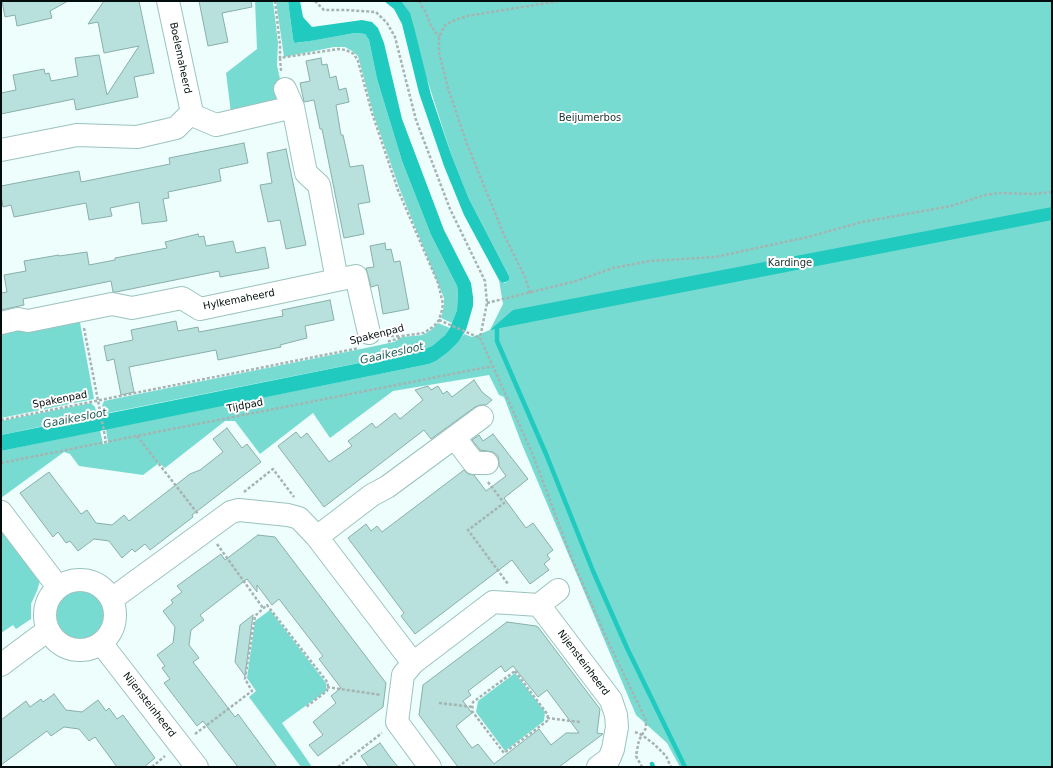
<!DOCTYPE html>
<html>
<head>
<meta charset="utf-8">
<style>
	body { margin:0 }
	#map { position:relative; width:1053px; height:768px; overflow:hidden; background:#eefefc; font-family:"DejaVu Sans",sans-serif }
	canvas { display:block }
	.frame { position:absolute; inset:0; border:2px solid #020e0d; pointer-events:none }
</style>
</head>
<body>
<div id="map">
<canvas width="1053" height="768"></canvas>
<div class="frame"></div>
</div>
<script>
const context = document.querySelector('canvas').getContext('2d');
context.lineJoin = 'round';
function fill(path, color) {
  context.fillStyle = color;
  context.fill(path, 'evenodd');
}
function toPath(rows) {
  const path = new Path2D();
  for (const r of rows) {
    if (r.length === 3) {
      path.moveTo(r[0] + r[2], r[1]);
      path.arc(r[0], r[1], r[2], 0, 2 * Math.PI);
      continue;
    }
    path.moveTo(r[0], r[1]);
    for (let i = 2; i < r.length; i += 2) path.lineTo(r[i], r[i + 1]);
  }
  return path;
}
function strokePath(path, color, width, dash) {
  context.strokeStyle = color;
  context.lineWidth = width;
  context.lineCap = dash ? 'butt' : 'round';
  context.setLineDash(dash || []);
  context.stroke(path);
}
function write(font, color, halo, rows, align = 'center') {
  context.font = font + ' "DejaVu Sans",sans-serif';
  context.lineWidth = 4;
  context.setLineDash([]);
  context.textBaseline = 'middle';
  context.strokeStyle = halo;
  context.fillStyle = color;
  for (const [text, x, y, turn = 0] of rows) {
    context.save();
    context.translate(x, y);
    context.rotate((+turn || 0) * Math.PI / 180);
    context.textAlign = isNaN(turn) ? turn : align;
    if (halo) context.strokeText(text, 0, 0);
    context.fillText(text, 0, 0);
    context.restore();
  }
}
fill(toPath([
	[255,1,273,1,278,43,277,65,285,102,231,113,226,73,257,49],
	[276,1,288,1,293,39,297,43,355,33,365,34,369,40,377,79,402,161,431,235,457,286,458,292,457,310,452,323,441,318,444,306,444,298,400,190,374,116,358,56,352,51,345,47,334,47,284,57],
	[393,1,1052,1,1052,767,680,767,667,743,636,715,521,442,504,397,499,395,489,375,393,391,330,438,313,413,260,454,235,421,225,421,165,468,159,463,143,475,79,466,70,454,64,452,1,498,1,451,100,430,103,444,108,443,106,429,429,364,436,361,447,353,464,334,472,337,490,330,503,304,499,280,502,283,505,283,508,281,509,276,469,199,451,154,428,82],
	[79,317,94,399,1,418,1,330],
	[438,323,450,328,445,335,432,346,419,351,103,414,102,406,104,401,356,350,394,342,402,337,423,335,431,330],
	[91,403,95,407,97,415,1,435,1,421],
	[1,528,40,581,37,591,31,604,31,619,16,629,13,625,1,633],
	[81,615,26],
	[270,610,326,683,326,691,282,723,312,767,301,767,249,697,256,691,247,678,255,621],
	[515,673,545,712,544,721,505,751,476,712,478,701]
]), '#78dbd2');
fill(toPath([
	[288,1,300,1,303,17,312,27,362,20,372,22,378,28,384,43,402,119,444,230,471,283,473,297,473,306,466,330,458,342,447,353,436,361,429,364,1,451,1,435,419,351,432,346,445,335,450,328,457,310,458,292,457,286,431,235,402,161,377,79,369,40,365,34,355,33,310,41,295,43,293,39],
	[384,1,401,1,410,13,415,31,431,95,451,154,469,199,509,276,509,280,506,282,502,283,499,280,464,215,444,166,419,93,402,24,394,9],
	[1052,207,1052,220,490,330,513,310]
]), '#20cabf');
strokePath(toPath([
	[497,329,497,341,546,454,593,571,627,648,685,767],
	[652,764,653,767]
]), '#20cabf', 4.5);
const building = toPath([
	[2,1,68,1,50,11,52,18,17,26,15,15,5,17,2,1],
	[104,1,139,1,154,73,134,77,138,97,76,110,74,99,1,114,1,93,16,90,13,75,44,69,45,74,49,73,51,81,78,76,75,58,99,55,107,95,139,46,104,53,98,22,88,24,104,1],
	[199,1,251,1,252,7,222,13,228,42,208,46,199,1],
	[321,58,322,65,327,64,330,78,336,76,339,90,346,88,349,102,336,105,341,135,343,135,350,167,363,165,370,202,358,204,364,234,344,238,322,129,320,129,314,100,304,102,300,83,310,81,306,61,321,58],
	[244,143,248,163,219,169,221,181,168,192,169,198,163,199,167,221,142,224,139,202,110,208,112,216,89,220,86,203,14,217,11,205,3,207,1,196,1,186,79,171,81,182,170,164,169,158,244,143],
	[286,149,306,245,286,249,280,220,268,222,260,185,272,183,267,153,286,149],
	[198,234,199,237,204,236,206,246,233,241,236,253,265,247,269,268,220,277,219,271,116,292,113,292,111,281,23,299,24,305,1,310,1,293,7,292,4,275,26,271,24,261,59,255,59,256,87,252,89,265,115,260,115,258,167,248,165,242,198,234],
	[385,243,386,250,391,249,394,262,400,261,409,309,383,314,378,285,371,287,366,268,374,267,370,246,385,243],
	[330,300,334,320,305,326,307,338,280,345,281,347,218,360,216,350,129,367,134,392,121,395,114,359,107,361,104,346,133,340,131,330,176,321,178,331,198,327,199,332,283,316,282,310,330,300],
	[474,380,482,392,492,400,486,405,480,405,475,407,431,439,424,430,324,507,278,446,296,432,301,438,307,433,329,462,352,446,348,441,372,423,376,428,395,413,400,419,423,400,415,390,428,386,431,390,438,386,443,394,447,391,452,397,474,380],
	[227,428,242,448,247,444,261,462,192,515,193,517,150,550,145,544,135,552,132,549,122,558,109,541,94,539,78,551,70,541,66,543,58,532,53,537,20,493,49,472,81,514,87,510,96,523,112,525,124,515,129,521,190,474,200,470,223,452,213,439,227,428],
	[493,434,528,479,504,498,526,528,533,523,553,550,547,555,550,559,544,564,549,570,530,584,512,560,415,634,401,616,404,613,348,538,366,524,371,531,377,526,382,532,464,470,468,474,474,475,486,491,506,476,499,466,499,463,498,456,493,452,480,450,472,440,479,435,483,441,493,434],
	[258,535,275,537,386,683,383,707,318,756,309,745,323,735,313,722,336,703,331,696,341,688,319,659,323,656,279,599,272,605,257,585,257,592,247,579,200,615,204,620,191,630,189,645,199,658,193,662,235,717,238,714,277,767,238,767,203,721,197,726,164,683,170,679,162,668,165,666,157,655,173,643,175,627,163,611,173,603,171,600,182,592,177,586,221,554,225,560,258,535],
	[253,615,245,676,235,662,240,625,253,615],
	[507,622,536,626,538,627,600,709,597,733,603,734,559,767,458,767,419,715,423,685,507,622],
	[501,666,505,672,513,666,538,697,547,690,579,733,566,733,551,745,539,729,494,764,478,744,472,748,456,726,472,713,463,701,471,695,468,691,501,666],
	[54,694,66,710,82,712,98,700,106,711,109,708,117,719,123,715,155,758,144,767,117,767,95,737,89,741,79,729,64,727,51,736,47,731,1,765,1,720,26,701,30,707,41,699,43,702,54,694],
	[380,743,390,757,398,767,369,767,361,756,380,743]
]);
fill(building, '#b8e0dc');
strokePath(building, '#88afab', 1);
const minor = toPath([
	[285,89,293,107,306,173,319,185,337,280,356,276,369,333],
	[190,114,216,125,293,107],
	[1,150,77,135,137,137,176,128,190,114,191,108,168,1],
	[1,323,18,319,28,321,112,304,132,308,182,298,200,309,337,280],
	[455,438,474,463,487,463],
	[1,512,58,587],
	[317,537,372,495,387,487,482,417],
	[80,615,35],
	[112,599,231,512,239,510,288,515,299,518,317,537,413,663],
	[539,605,558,590],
	[101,643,197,767],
	[1,665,48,630],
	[430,767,397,722,403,675,413,663,493,602,539,605,611,700,616,715,617,727,613,749,609,759,598,767]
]);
strokePath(minor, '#9bc3be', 24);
strokePath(toPath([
	[275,1,280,45,280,58,338,49,346,50,354,54,358,61,372,113,398,190,438,283,443,304,442,310,439,320,434,326,424,333,402,336,397,339,386,342],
	[315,1,324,10,345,10,376,12,387,23,395,37,416,120,450,209,485,281,487,303,480,338,533,455,572,559,606,637,646,720,646,728,639,740,636,756,642,767],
	[419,1,426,13,431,26,439,37],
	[280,58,281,71],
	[530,293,525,277,504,235,467,144,448,88,439,52,439,37,445,25,455,20,467,16,559,1],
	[487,303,576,281,613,268,650,261,715,257,808,237,862,222,951,206,985,195,999,193,1033,194,1052,192],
	[439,320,480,338],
	[84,328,106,442],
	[386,336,401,336],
	[1,420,359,348],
	[137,436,198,514],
	[1,463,106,442,493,366],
	[488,482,504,503,468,530,508,584],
	[244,492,273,469,294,497],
	[217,544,263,608],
	[515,671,548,715,547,721,504,753,472,711,473,702,515,671],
	[327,687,381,695],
	[439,703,473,707],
	[547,718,580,722],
	[635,732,642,735,654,744,666,756,671,767],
	[195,734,252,691,245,679,255,616,267,605,328,683,327,691,306,707],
	[152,767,165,756],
	[338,767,382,733]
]), '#a5b4b2', 2.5, [3, 2]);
strokePath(minor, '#fff', 22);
write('10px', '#020e0d', '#fff', [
	["Boelemaheerd",180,58,78],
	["Hylkemaheerd",239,300,-11],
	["Spakenpad",377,335,-14],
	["Spakenpad",60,400,-11],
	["Tijdpad",245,406,-11],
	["Nijensteinheerd",583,663,53],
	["Nijensteinheerd",149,705,52]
]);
write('10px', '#18312e', '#fff', [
	["Beijumerbos",590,118],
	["Kardinge",790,263]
]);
write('italic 11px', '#1e5c57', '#fff', [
	["Gaaikesloot",392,354,-13],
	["Gaaikesloot",75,419,-11]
]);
</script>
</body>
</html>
